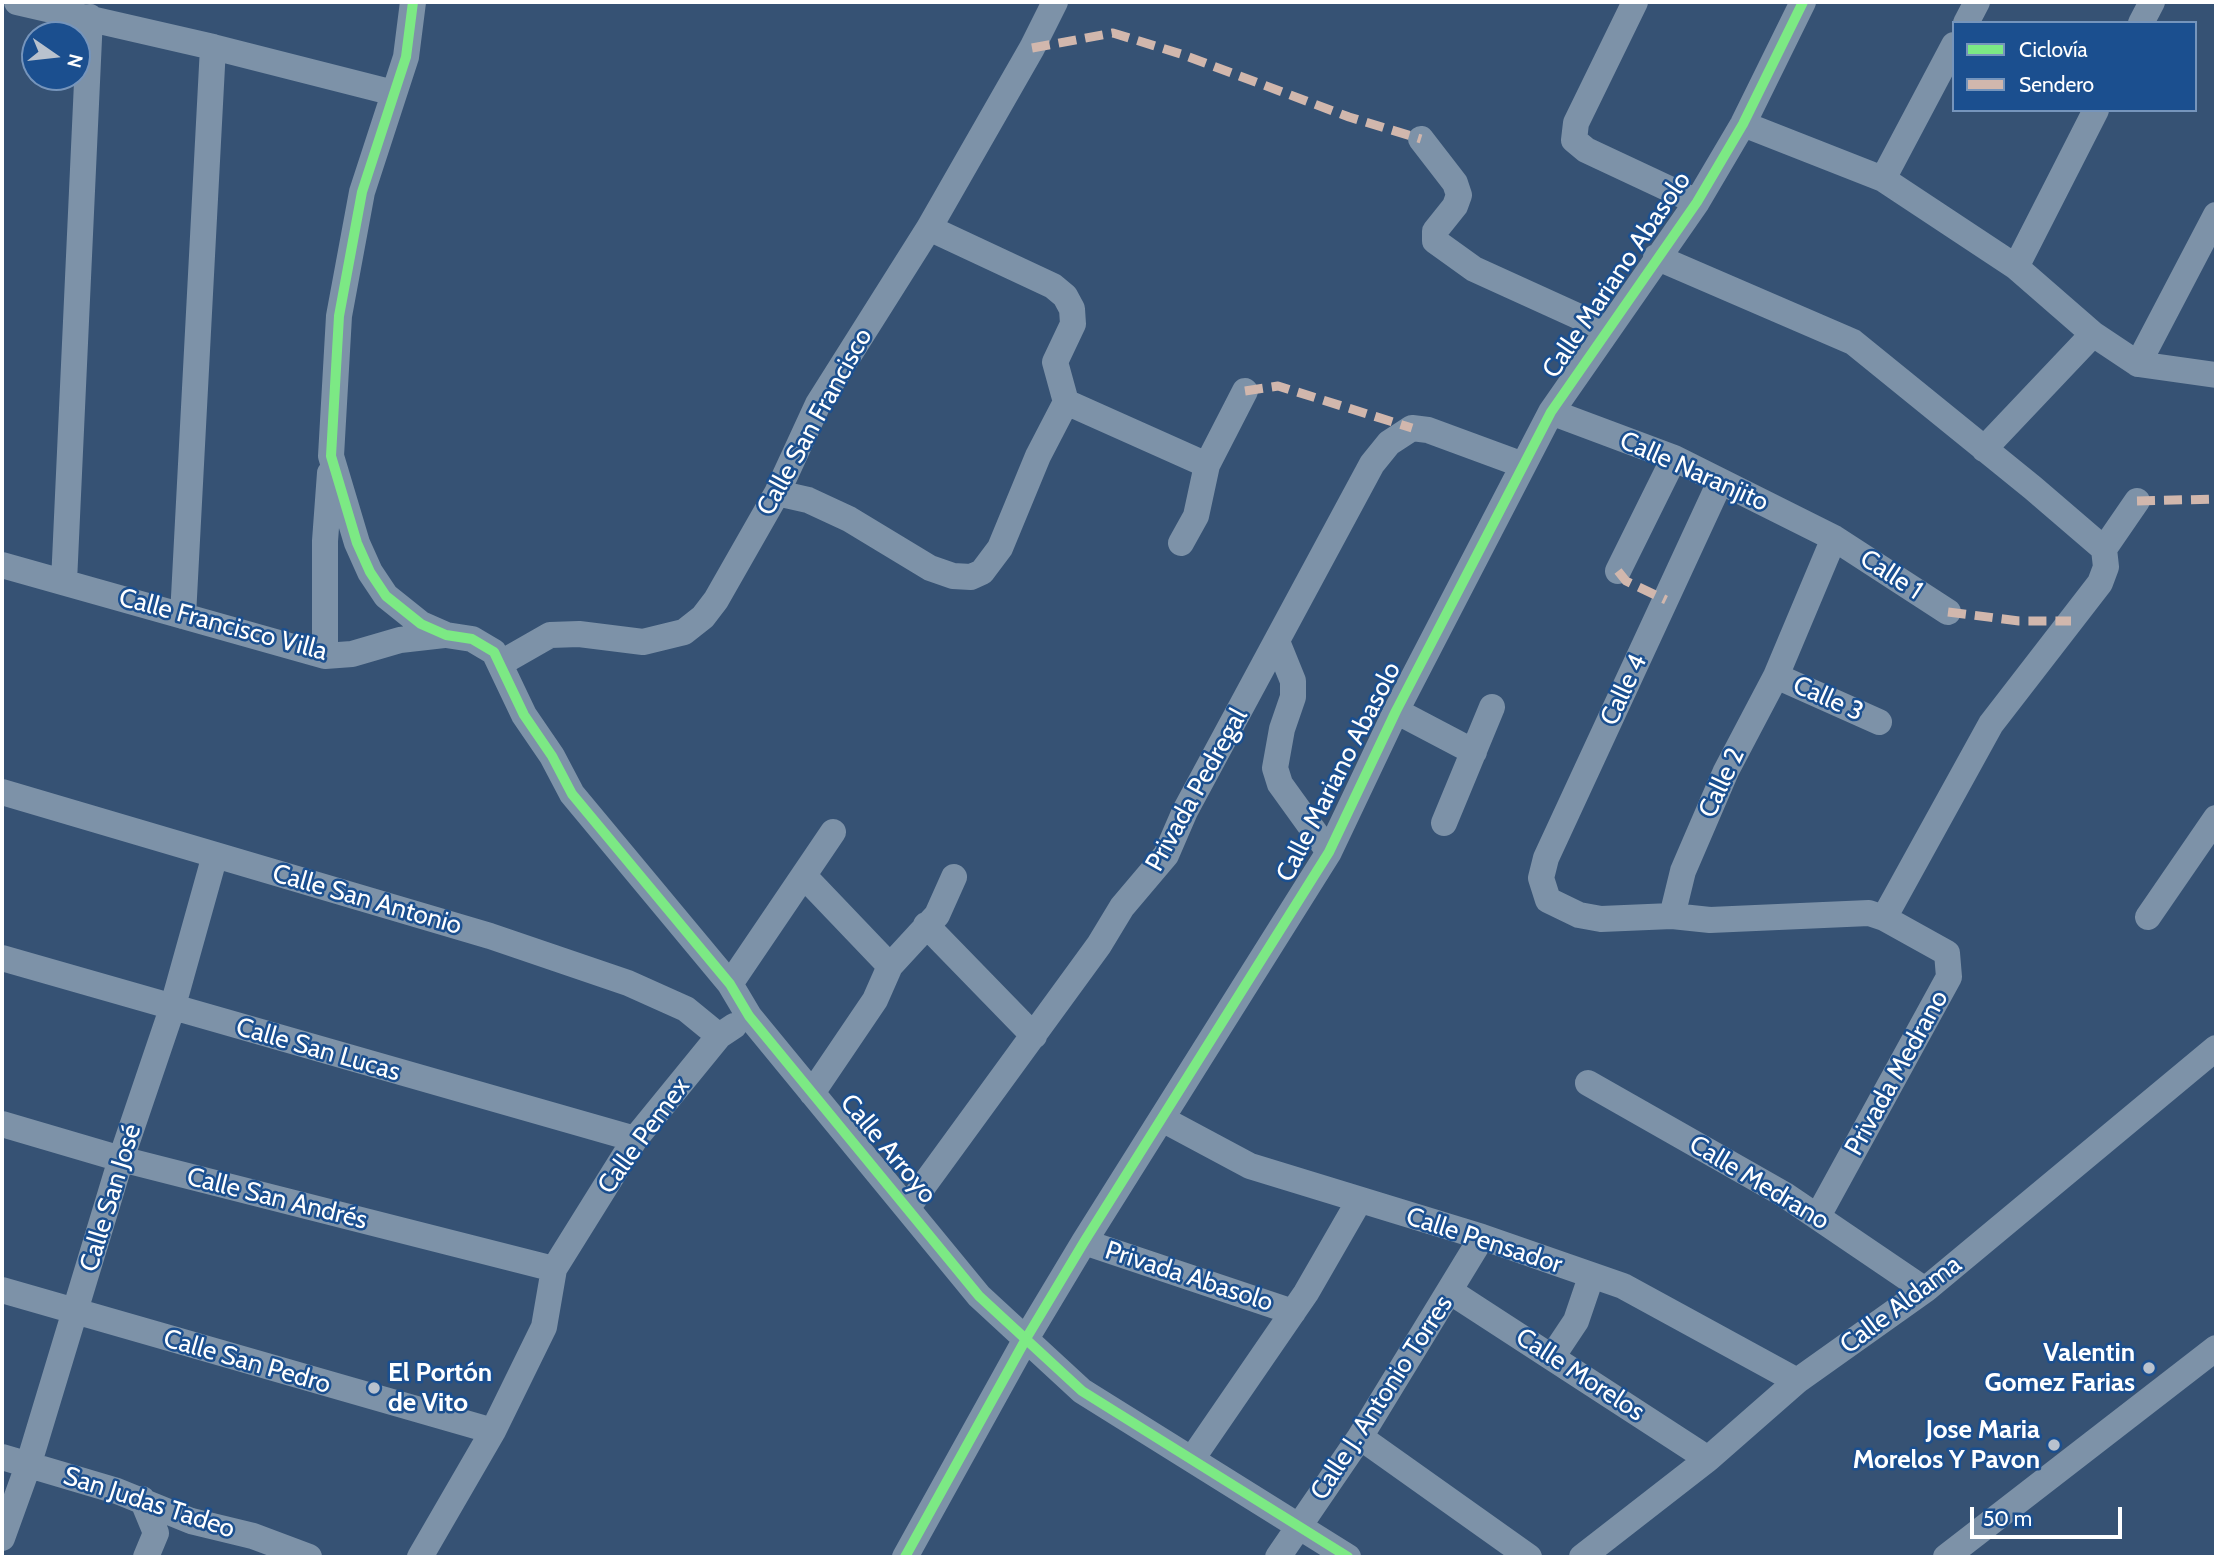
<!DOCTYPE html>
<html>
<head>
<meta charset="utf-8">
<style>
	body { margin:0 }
	#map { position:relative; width:2218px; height:1559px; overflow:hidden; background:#365274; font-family:Cabin,sans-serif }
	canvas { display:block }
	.frame { position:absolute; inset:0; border:4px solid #fff; pointer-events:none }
	.legend { position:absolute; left:1952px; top:21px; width:245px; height:91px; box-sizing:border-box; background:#1b4f8f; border:2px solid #7695bc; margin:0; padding:9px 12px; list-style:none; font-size:21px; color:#fff }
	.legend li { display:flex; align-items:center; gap:14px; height:35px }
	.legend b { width:35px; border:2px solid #7695bc }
	.north { position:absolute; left:21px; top:21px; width:70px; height:70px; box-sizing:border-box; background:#1b4f8f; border:2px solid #7695bc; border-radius:50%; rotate:104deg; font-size:19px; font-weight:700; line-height:28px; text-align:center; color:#fff }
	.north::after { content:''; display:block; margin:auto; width:24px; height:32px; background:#b9c2ce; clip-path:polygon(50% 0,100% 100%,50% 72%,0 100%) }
	.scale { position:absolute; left:1970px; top:1507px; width:152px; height:32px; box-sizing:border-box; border:4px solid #fff; border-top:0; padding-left:9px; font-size:21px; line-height:24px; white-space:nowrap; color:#fff; -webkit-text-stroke:5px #1b4f8f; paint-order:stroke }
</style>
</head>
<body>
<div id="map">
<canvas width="2218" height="1559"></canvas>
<div class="frame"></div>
<ul class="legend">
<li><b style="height:9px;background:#7ce984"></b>Ciclovía</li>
<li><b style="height:9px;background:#d1b7ad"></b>Sendero</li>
</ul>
<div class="north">N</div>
<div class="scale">50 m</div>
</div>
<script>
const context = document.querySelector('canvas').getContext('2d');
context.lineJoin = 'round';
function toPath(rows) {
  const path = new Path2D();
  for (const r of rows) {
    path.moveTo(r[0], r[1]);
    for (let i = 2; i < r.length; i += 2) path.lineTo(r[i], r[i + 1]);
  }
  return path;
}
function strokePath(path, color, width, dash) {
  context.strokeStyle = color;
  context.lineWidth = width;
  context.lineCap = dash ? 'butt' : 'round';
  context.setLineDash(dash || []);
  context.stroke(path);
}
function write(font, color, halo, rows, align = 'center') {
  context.font = font + ' Cabin,sans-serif';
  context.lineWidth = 5;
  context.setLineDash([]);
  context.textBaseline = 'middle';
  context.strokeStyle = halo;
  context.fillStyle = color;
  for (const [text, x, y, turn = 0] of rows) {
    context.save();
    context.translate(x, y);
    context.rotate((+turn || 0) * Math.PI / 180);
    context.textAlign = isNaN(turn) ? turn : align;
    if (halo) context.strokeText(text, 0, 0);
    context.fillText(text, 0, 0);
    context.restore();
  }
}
strokePath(toPath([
	[17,2,213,47,394,93],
	[413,2,406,57,362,192,339,316,331,456,357,543,370,572,386,596,421,624,446,635,472,639,494,652,524,715,552,756,572,794,730,984,749,1016,979,1296,1082,1391,1348,1557],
	[1635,2,1576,123,1574,140,1586,150,1697,202],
	[1966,23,1977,2],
	[2141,23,2152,2],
	[1743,124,1883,179,2016,267,2093,334,2138,364,2216,375],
	[1421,139,1455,183,1459,195,1455,206,1435,231,1435,241,1474,269,1606,329],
	[1883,179,1954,45],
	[1656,257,1853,342,2033,488,2104,549],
	[2016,267,2096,110],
	[2138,364,2216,215],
	[1066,402,1207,465],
	[1551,412,1674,458,1834,538,1948,612],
	[1984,449,2093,334],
	[1720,482,1546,858,1541,878,1548,900,1579,915,1601,919,1672,916,1710,920,1869,913,1884,918,1947,953,1949,977,1818,1216],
	[777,493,808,500,849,519,930,568,953,576,971,577,982,572,1000,548,1038,456,1066,402,1055,362,1073,324,1072,309,1065,296,1053,286,929,228],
	[1181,543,1196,516,1207,465,1245,391],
	[2104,549,2137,501],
	[2,565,325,656,352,654,400,640,444,635],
	[1618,571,1674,458],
	[64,582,90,17],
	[183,616,213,47],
	[1278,644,1293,681,1293,697,1282,729,1275,768,1280,784,1329,852],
	[325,656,325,541,330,473],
	[501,663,550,635,579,634,643,642,684,632,703,617,716,600,777,493,818,404,929,228,1032,48,1055,2],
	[1776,676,1879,722],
	[1396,711,1474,752],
	[2,792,490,936,628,983,686,1009,719,1036],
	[1444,823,1492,707],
	[804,876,890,966],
	[1672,916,1683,871,1726,771,1776,676,1834,538],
	[2148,917,2216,818],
	[1884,918,1991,724,2100,583,2106,567,2104,549],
	[926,925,1034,1036],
	[2,958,635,1139],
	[730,984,833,832],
	[1588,1083,1785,1195,1925,1290],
	[812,1093,875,1000,890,966,937,915,954,877],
	[1164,1120,1250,1166,1482,1237,1623,1286,1797,1381],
	[2,1124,121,1159,554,1269],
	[908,1207,1099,945,1122,907,1166,855,1185,811,1372,464,1389,443,1412,428,1428,430,1523,465],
	[1084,1242,1293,1312],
	[2,1290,493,1431],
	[1451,1292,1708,1459],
	[1552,1357,1576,1321,1591,1277],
	[1360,1437,1529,1557],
	[2,1457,117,1491,191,1521,253,1536,309,1557],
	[1192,1459,1306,1293,1359,1201],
	[142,1499,156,1533,146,1557],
	[2,1538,28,1466,121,1159,172,1009,215,855],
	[420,1557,493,1431,544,1327,554,1269,635,1139,719,1036,734,1026],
	[905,1557,1027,1337,1084,1242,1329,852,1396,711,1551,412,1697,202,1743,124,1803,2],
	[1278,1557,1360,1437,1482,1237],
	[1582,1557,1708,1459,1797,1381,1925,1290,2216,1048],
	[1946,1557,2216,1348]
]), '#7d92a8', 26);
strokePath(toPath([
	[1032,48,1113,33,1181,54,1349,117,1421,139],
	[1245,391,1278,386,1412,428],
	[2137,501,2216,499],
	[1618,571,1626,581,1666,600],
	[1948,612,2019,621,2071,621]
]), '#d1b7ad', 9, [18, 9]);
strokePath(toPath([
	[413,2,406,57,362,192,339,316,331,456,357,543,370,572,386,596,421,624,446,635,472,639,494,652,524,715,552,756,572,794,730,984,749,1016,979,1296,1082,1391,1348,1557],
	[905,1557,1027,1337,1084,1242,1329,852,1396,711,1551,412,1697,202,1743,124,1803,2]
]), '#7ce984', 10);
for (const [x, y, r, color] of [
	[2149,1368,7,"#b9c2ce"],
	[374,1388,7,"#b9c2ce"],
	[2054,1445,7,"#b9c2ce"]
]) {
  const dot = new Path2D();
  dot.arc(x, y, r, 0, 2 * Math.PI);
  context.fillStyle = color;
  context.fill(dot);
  strokePath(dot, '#1b4f8f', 2.5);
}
write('26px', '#fff', '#1b4f8f', [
	["Calle Mariano Abasolo",1617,275,-56],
	["Calle San Francisco",815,422,-61],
	["Calle Naranjito",1694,472,24],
	["Calle 1",1891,575,33],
	["Calle Francisco Villa",223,625,15],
	["Calle 4",1624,690,-65],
	["Calle 3",1828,699,24],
	["Calle Mariano Abasolo",1339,772,-63],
	["Calle 2",1722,783,-65],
	["Privada Pedregal",1197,790,-61],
	["Calle San Antonio",367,900,16],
	["Calle San Lucas",318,1050,16],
	["Privada Medrano",1897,1073,-61],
	["Calle Pemex",644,1136,-54],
	["Calle Arroyo",888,1149,50],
	["Calle Medrano",1759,1183,31],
	["Calle San José",111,1198,-73],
	["Calle San Andrés",277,1199,14],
	["Calle Pensador",1484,1241,18],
	["Privada Abasolo",1189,1277,18],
	["Calle Aldama",1901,1305,-37],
	["Calle San Pedro",247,1362,16],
	["Calle Morelos",1580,1375,33],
	["Calle J. Antonio Torres",1382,1398,-57],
	["San Judas Tadeo",149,1503,18]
]);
write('bold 26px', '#fff', '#1b4f8f', [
	["Valentin",2135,1353],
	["Gomez Farias",2135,1383],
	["El Portón",388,1373,"left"],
	["de Vito",388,1403,"left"],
	["Jose Maria",2040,1430],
	["Morelos Y Pavon",2040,1460]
], 'right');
</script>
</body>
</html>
